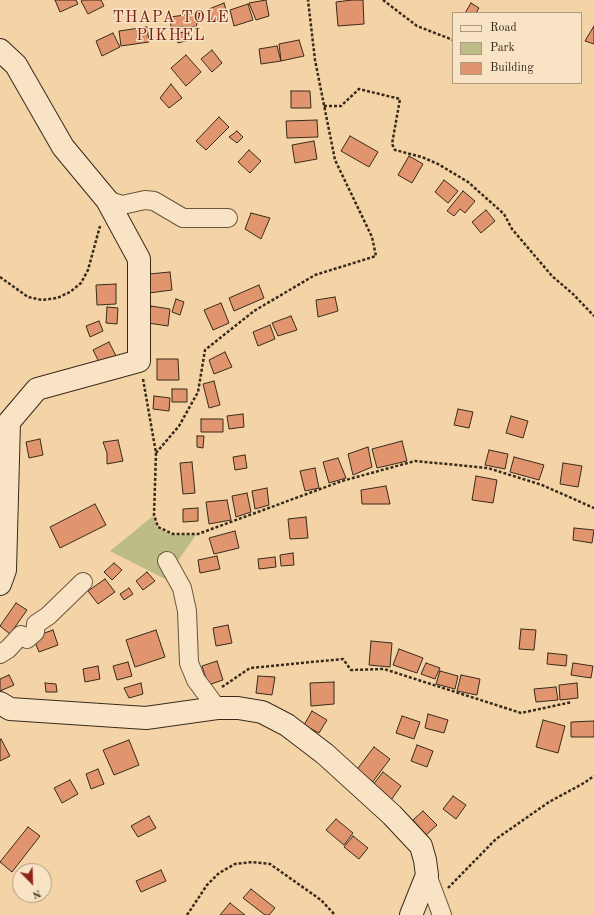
<!DOCTYPE html>
<html>
<head>
<meta charset="utf-8">
<style>
	body { margin:0 }
	#map { position:relative; width:594px; height:915px; overflow:hidden; background:#f4d4a6; font-family:"Old Standard TT",serif }
	canvas { display:block }
	.legend { position:absolute; left:452px; top:12px; width:130px; height:72px; box-sizing:border-box; background:#f8e3c5; border:1px solid #ab9981; margin:0; padding:5px 7px; list-style:none; font-size:12px; color:#382b1b }
	.legend li { display:flex; align-items:center; gap:8px; height:20px }
	.legend b { width:20px; border:1px solid #ab9981 }
	.north { position:absolute; left:12px; top:863px; width:40px; height:40px; box-sizing:border-box; background:#f8e3c5; border:1px solid #ab9981; border-radius:50%; rotate:157deg; font-size:11px; font-weight:700; line-height:16px; text-align:center; color:#382b1b }
	.north::after { content:''; display:block; margin:auto; width:14px; height:18px; background:#8f2418; clip-path:polygon(50% 0,100% 100%,50% 72%,0 100%) }
</style>
</head>
<body>
<div id="map">
<canvas width="594" height="915"></canvas>
<ul class="legend">
<li><b style="height:5px;background:#f8e3c5"></b>Road</li>
<li><b style="height:11px;background:#bdbc86"></b>Park</li>
<li><b style="height:11px;background:#e1956e"></b>Building</li>
</ul>
<div class="north">N</div>
</div>
<script>
const context = document.querySelector('canvas').getContext('2d');
context.lineJoin = 'round';
function fill(path, color) {
  context.fillStyle = color;
  context.fill(path, 'evenodd');
}
function toPath(rows) {
  const path = new Path2D();
  for (const r of rows) {
    path.moveTo(r[0], r[1]);
    for (let i = 2; i < r.length; i += 2) path.lineTo(r[i], r[i + 1]);
  }
  return path;
}
function strokePath(path, color, width, dash) {
  context.strokeStyle = color;
  context.lineWidth = width;
  context.lineCap = dash ? 'butt' : 'round';
  context.setLineDash(dash || []);
  context.stroke(path);
}
function write(font, color, halo, rows, align = 'center') {
  context.font = font + ' "Old Standard TT",serif';
  context.lineWidth = 3;
  context.setLineDash([]);
  context.textBaseline = 'middle';
  context.strokeStyle = halo;
  context.fillStyle = color;
  for (const [text, x, y, turn = 0] of rows) {
    context.save();
    context.translate(x, y);
    context.rotate((+turn || 0) * Math.PI / 180);
    context.textAlign = isNaN(turn) ? turn : align;
    if (halo) context.strokeText(text, 0, 0);
    context.fillText(text, 0, 0);
    context.restore();
  }
}
fill(toPath([
	[153,516,157,528,172,535,196,535,165,579,110,551]
]), '#bdbc86');
const building = toPath([
	[55,0,76,0,78,4,60,12,55,0],
	[83,0,101,0,104,6,88,14,81,1,83,0],
	[266,0,269,16,256,20,249,3,266,0],
	[352,0,363,0,364,24,338,26,336,2,352,0],
	[224,3,228,17,212,22,209,9,224,3],
	[471,3,479,8,476,13,465,13,471,3],
	[248,4,253,20,234,26,230,10,248,4],
	[200,13,196,27,171,27,170,17,200,13],
	[594,26,594,44,585,41,594,26],
	[147,27,149,42,121,46,119,31,147,27],
	[187,31,189,40,178,43,176,34,187,31],
	[113,33,120,47,102,56,96,41,113,33],
	[299,40,304,56,281,61,279,44,299,40],
	[277,46,281,61,261,64,259,49,277,46],
	[212,50,222,63,212,72,201,59,212,50],
	[186,55,201,72,186,86,171,68,186,55],
	[171,84,182,98,169,108,160,98,171,84],
	[291,91,310,91,311,108,291,108,291,91],
	[219,117,229,127,206,150,196,141,219,117],
	[317,120,318,137,287,138,286,121,317,120],
	[237,131,243,137,237,143,229,137,237,131],
	[350,136,378,152,369,167,341,151,350,136],
	[314,141,317,159,295,163,292,145,314,141],
	[249,150,261,161,250,173,238,162,249,150],
	[409,156,423,164,412,183,398,175,409,156],
	[444,180,458,191,448,203,435,192,444,180],
	[463,191,475,201,465,213,460,209,454,216,447,211,463,191],
	[486,210,495,221,481,233,472,222,486,210],
	[251,213,270,218,261,239,245,229,251,213],
	[170,272,172,290,149,293,149,274,170,272],
	[116,284,116,304,97,305,96,285,116,284],
	[259,285,264,298,234,311,229,298,259,285],
	[335,297,338,311,318,317,316,300,335,297],
	[176,299,184,302,180,315,172,312,176,299],
	[221,303,229,323,213,330,204,310,221,303],
	[151,306,170,309,168,326,148,323,151,306],
	[107,307,118,308,117,324,106,323,107,307],
	[291,316,297,330,278,336,272,323,291,316],
	[99,321,103,331,90,337,86,326,99,321],
	[270,325,275,339,258,346,253,332,270,325],
	[109,342,118,360,102,368,93,350,109,342],
	[225,352,232,367,214,374,209,360,225,352],
	[157,359,178,359,179,380,157,380,157,359],
	[214,381,220,405,209,408,203,384,214,381],
	[172,389,187,389,187,402,172,402,172,389],
	[154,396,170,398,169,411,153,409,154,396],
	[458,409,473,412,469,428,454,425,458,409],
	[243,414,244,427,229,429,227,416,243,414],
	[511,416,528,421,523,438,506,433,511,416],
	[201,419,223,419,223,432,201,432,201,419],
	[197,436,204,436,203,448,197,447,197,436],
	[40,439,43,455,29,458,26,442,40,439],
	[118,440,123,461,107,464,107,453,103,442,118,440],
	[402,441,407,461,377,468,372,449,402,441],
	[368,447,372,467,353,475,348,454,368,447],
	[489,450,508,454,505,469,485,465,489,450],
	[245,455,247,468,235,470,233,457,245,455],
	[514,457,544,465,539,480,510,472,514,457],
	[338,458,346,478,329,483,323,462,338,458],
	[192,462,195,493,183,494,180,463,192,462],
	[563,463,582,466,578,487,560,484,563,463],
	[315,468,319,488,305,491,300,471,315,468],
	[476,476,497,480,493,503,472,500,476,476],
	[386,486,390,504,362,504,361,490,386,486],
	[267,488,269,505,255,509,252,491,267,488],
	[247,493,251,512,236,517,232,496,247,493],
	[227,500,231,520,209,524,206,502,227,500],
	[95,504,106,525,60,548,50,527,95,504],
	[198,508,198,521,183,522,183,509,198,508],
	[306,517,308,538,290,539,288,519,306,517],
	[574,528,594,530,592,543,573,540,574,528],
	[235,531,239,548,214,554,209,538,235,531],
	[293,553,294,565,281,566,280,555,293,553],
	[217,556,220,569,200,573,198,560,217,556],
	[275,557,276,567,259,569,258,559,275,557],
	[114,563,122,570,112,580,104,572,114,563],
	[147,572,155,581,143,590,136,581,147,572],
	[105,579,115,592,98,604,88,591,105,579],
	[129,588,133,594,124,600,120,594,129,588],
	[16,603,27,610,10,634,0,626,16,603],
	[228,625,232,643,216,646,213,628,228,625],
	[521,629,536,630,534,650,519,649,521,629],
	[53,630,58,645,39,652,33,637,53,630],
	[156,630,165,657,135,667,126,640,156,630],
	[371,641,392,643,390,667,369,665,371,641],
	[399,649,423,658,417,673,393,665,399,649],
	[548,653,567,655,566,666,547,664,548,653],
	[217,661,223,680,208,685,202,666,217,661],
	[128,662,132,676,117,680,113,666,128,662],
	[426,663,440,668,435,679,421,674,426,663],
	[573,663,593,666,591,678,571,675,573,663],
	[98,666,100,679,85,682,83,669,98,666],
	[440,671,458,676,455,689,436,684,440,671],
	[9,675,14,685,0,691,0,679,9,675],
	[461,675,480,679,477,695,457,691,461,675],
	[258,676,275,677,272,695,256,693,258,676],
	[334,682,334,704,311,706,310,683,334,682],
	[45,683,56,684,57,692,46,692,45,683],
	[141,683,143,694,129,698,124,688,141,683],
	[577,683,578,698,560,700,559,685,577,683],
	[556,687,558,700,536,702,534,689,556,687],
	[312,711,327,720,319,733,304,725,312,711],
	[428,714,448,720,444,733,425,728,428,714],
	[402,716,420,722,414,739,396,733,402,716],
	[543,720,565,726,558,753,536,747,543,720],
	[594,721,594,737,571,737,571,722,594,721],
	[1,739,10,756,0,761,0,740,1,739],
	[129,740,139,765,114,775,103,750,129,740],
	[417,745,433,751,427,767,411,761,417,745],
	[374,747,390,759,371,784,355,772,374,747],
	[98,769,104,784,91,789,86,774,98,769],
	[383,772,401,786,391,800,372,786,383,772],
	[70,780,78,794,62,803,54,788,70,780],
	[453,796,466,805,456,819,443,809,453,796],
	[423,811,437,825,426,835,413,820,423,811],
	[149,816,156,828,138,837,131,826,149,816],
	[336,819,353,833,344,845,326,830,336,819],
	[28,827,40,836,12,872,0,862,28,827],
	[353,836,368,848,359,859,344,847,353,836],
	[161,870,166,881,141,892,136,881,161,870],
	[251,889,275,908,269,915,265,915,243,898,251,889],
	[230,903,245,915,220,915,230,903]
]);
fill(building, '#e1956e');
strokePath(building, '#382b1b', 1);
const street = toPath([
	[107,200,122,205,145,200,154,201,183,218,228,218],
	[167,561,182,588,187,611,189,663,196,680,217,708],
	[0,654,8,649,21,635,27,639,35,632,36,624,48,616,83,582],
	[427,875,442,915]
]);
const secondary = toPath([
	[0,50,16,65,63,147,107,200,139,259,139,361,37,389,9,422,5,570,0,584],
	[0,703,10,709,146,718,217,708,238,708,262,712,287,725,325,754,392,815,421,846,425,860,427,875,411,915]
]);
strokePath(street, '#67553e', 20);
strokePath(secondary, '#382b1b', 24);
strokePath(toPath([
	[383,0,417,26,453,40],
	[324,106,341,106,359,89,400,99,392,144,395,150,422,157,438,164,468,182,504,214,512,229,552,276,573,294,594,316],
	[0,277,28,297,42,300,57,298,70,292,81,283,88,270,100,226],
	[143,379,156,453,154,515,158,527,173,534,198,534,342,481,415,461,488,468,542,485,594,508],
	[156,453,179,426,198,392,205,350,254,311,315,275,376,256,372,237,335,160,315,60,308,0],
	[222,687,250,668,343,659,351,670,384,669,521,713,572,702],
	[448,888,496,839,549,802,584,783,594,776],
	[187,915,207,885,219,873,235,864,252,862,270,864,321,900,335,915]
]), '#382b1b', 2.5, [3, 2]);
strokePath(street, '#f8e3c5', 18);
strokePath(secondary, '#f8e3c5', 22);
context.letterSpacing = '1px';
write('16px', '#7a1f14', '#f8e3c5', [
	["THAPA TOLE",171,18],
	["PIKHEL",171,36]
]);
context.letterSpacing = '0px';
</script>
</body>
</html>
